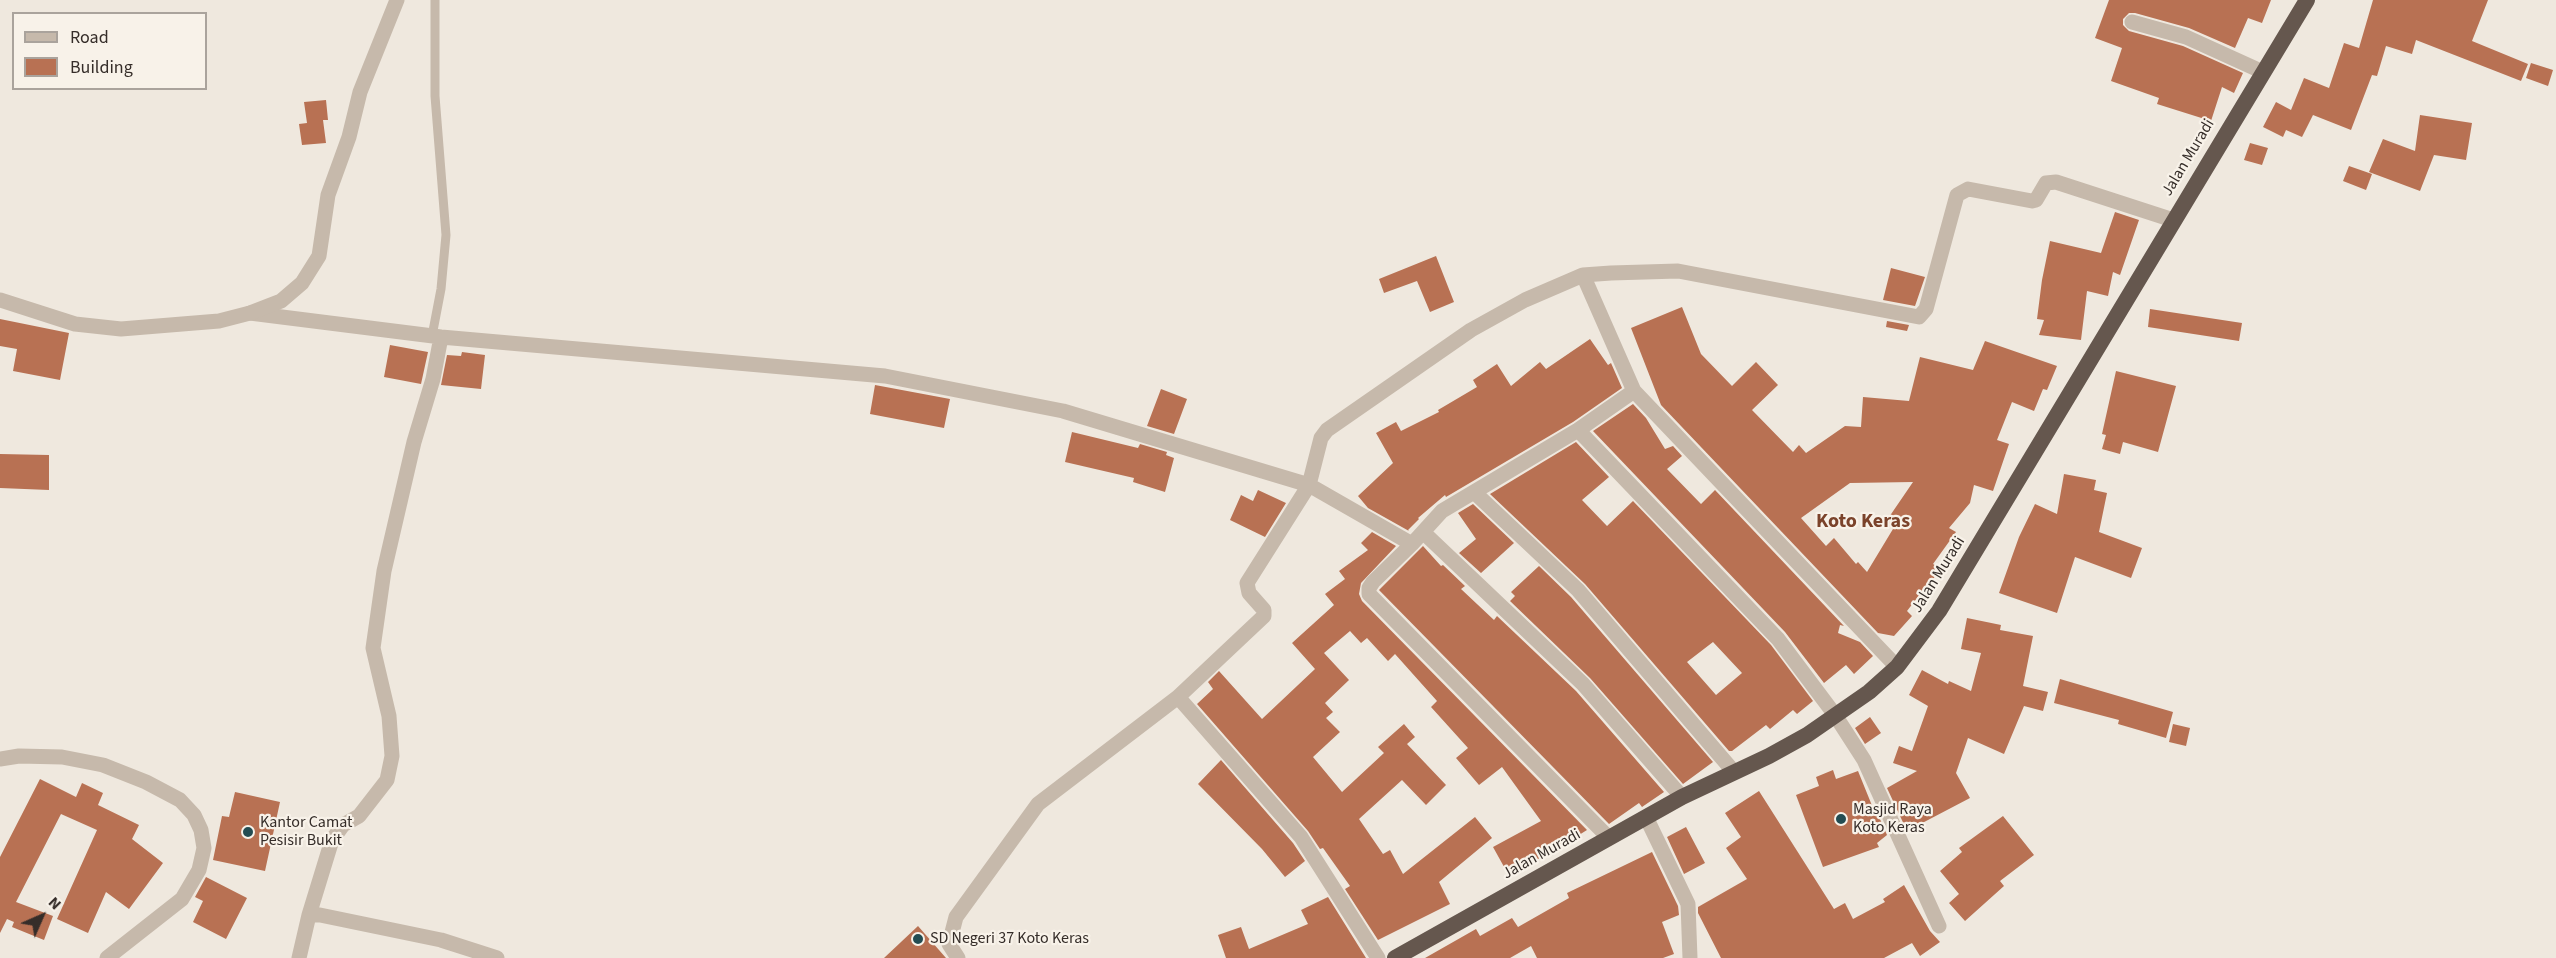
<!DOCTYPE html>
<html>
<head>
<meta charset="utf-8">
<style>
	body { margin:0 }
	#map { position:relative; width:2556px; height:958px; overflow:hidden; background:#efe8de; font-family:"Source Sans 3",sans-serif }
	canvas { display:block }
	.legend { position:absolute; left:12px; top:12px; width:195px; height:78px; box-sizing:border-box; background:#f8f2e9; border:2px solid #aaa39c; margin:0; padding:8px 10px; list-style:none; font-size:18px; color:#352d29 }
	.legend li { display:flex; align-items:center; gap:12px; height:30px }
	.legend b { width:30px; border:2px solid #aaa39c }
	.north { position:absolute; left:12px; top:886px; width:60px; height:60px; -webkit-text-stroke:4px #f8f2e9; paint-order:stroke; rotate:45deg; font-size:16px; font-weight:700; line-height:24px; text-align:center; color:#352d29 }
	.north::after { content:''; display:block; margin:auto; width:21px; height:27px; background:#352d29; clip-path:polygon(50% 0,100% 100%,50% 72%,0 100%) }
</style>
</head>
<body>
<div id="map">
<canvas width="2556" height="958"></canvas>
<ul class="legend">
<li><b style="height:8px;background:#c6b9ab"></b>Road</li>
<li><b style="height:16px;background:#b87153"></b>Building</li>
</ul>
<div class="north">N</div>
</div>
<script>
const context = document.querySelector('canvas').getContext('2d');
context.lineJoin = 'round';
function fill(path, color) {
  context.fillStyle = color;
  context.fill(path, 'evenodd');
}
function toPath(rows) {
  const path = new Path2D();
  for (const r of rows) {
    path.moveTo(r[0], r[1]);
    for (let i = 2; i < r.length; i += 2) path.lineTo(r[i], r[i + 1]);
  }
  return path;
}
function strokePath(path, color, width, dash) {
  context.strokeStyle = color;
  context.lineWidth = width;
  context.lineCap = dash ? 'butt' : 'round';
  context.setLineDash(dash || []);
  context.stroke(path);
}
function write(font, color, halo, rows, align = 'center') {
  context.font = font + ' "Source Sans 3",sans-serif';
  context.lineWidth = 4.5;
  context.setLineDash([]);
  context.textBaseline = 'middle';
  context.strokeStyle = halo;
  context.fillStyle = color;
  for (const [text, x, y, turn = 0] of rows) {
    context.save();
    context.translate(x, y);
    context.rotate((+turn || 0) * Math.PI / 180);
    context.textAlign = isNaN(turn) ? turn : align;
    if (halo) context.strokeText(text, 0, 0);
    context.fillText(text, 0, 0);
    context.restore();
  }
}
fill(toPath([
	[2109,0,2271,0,2262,23,2248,18,2235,48,2189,28,2135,13,2129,13,2123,19,2123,25,2129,31,2183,46,2243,73,2234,93,2222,87,2211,121,2157,104,2159,98,2111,81,2122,48,2095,38],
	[2373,0,2488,0,2472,41,2528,64,2521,81,2416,40,2412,54,2386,46,2377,76,2372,75,2351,130,2313,115,2302,137,2286,130,2283,137,2263,127,2276,102,2291,110,2304,78,2329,88,2344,43,2359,48],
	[2531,63,2553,70,2548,86,2526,78],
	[326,100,328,120,323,120,326,143,302,145,299,124,307,123,304,102],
	[2420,115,2472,123,2466,160,2434,155,2420,191,2369,172,2383,139,2415,151],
	[2250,143,2268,148,2262,165,2244,160],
	[2349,166,2372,174,2366,190,2343,181],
	[2115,212,2139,220,2120,275,2113,272,2108,296,2087,291,2081,340,2039,335,2044,320,2037,319,2042,280,2050,241,2101,253],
	[1436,256,1454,302,1430,312,1417,281,1384,293,1379,279],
	[1891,268,1925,277,1915,306,1883,300],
	[1682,307,1701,354,1732,386,1756,362,1778,385,1752,410,1793,452,1799,445,1806,453,1845,426,1861,427,1863,397,1909,401,1920,357,1973,370,1985,341,2057,366,2047,390,2043,389,2034,411,2012,402,1997,440,2009,444,1993,491,1974,485,1970,503,1949,528,1956,532,1933,564,1940,568,1929,586,1927,585,1907,611,1912,616,1894,636,1878,633,1661,405,1631,328],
	[1913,482,1885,523,1893,529,1867,572,1858,562,1856,564,1834,538,1826,546,1801,518,1850,483],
	[2150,309,2242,323,2239,341,2148,327],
	[0,319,69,333,60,380,13,371,17,349,0,346],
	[1887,321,1909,325,1907,331,1886,327],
	[1590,339,1608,365,1611,363,1622,388,1573,422,1446,497,1445,495,1418,518,1419,519,1408,530,1409,531,1368,508,1358,496,1393,463,1376,433,1396,422,1401,431,1439,412,1438,410,1477,387,1473,380,1497,364,1511,386,1540,362,1546,369],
	[390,345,428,352,421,384,384,377],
	[462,352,485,355,481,389,441,385,447,355,461,356],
	[2116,371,2176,386,2158,452,2123,442,2120,454,2102,449,2106,435,2102,434],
	[875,385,950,399,944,428,870,414],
	[1161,389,1187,399,1174,434,1147,426],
	[1633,404,1646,418,1665,449,1673,446,1682,456,1667,469,1701,504,1715,490,1844,626,1840,625,1838,633,1860,642,1873,656,1854,674,1846,665,1824,683,1785,632,1593,431],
	[1072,432,1138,448,1140,444,1167,452,1166,455,1174,458,1165,492,1133,482,1134,478,1065,462],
	[1576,442,1609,477,1582,500,1607,526,1633,501,1771,645,1813,701,1797,714,1793,710,1770,729,1766,725,1732,751,1729,751,1585,584,1490,494],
	[1713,642,1742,673,1716,695,1687,662],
	[0,454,49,455,49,490,0,488],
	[2064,474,2096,480,2094,490,2107,493,2099,532,2142,548,2131,578,2075,557,2057,613,1999,593,2019,537,2035,504,2057,514],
	[1258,490,1286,503,1265,537,1230,520,1241,495,1253,501],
	[1473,504,1514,543,1481,573,1459,553,1476,539,1458,513],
	[1372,532,1396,546,1361,583,1359,594,1362,601,1587,830,1550,853,1508,874,1493,847,1541,821,1502,767,1479,785,1456,758,1468,748,1431,707,1437,701,1395,654,1388,661,1367,638,1361,643,1350,631,1324,653,1349,680,1325,703,1333,712,1326,718,1340,732,1313,757,1342,792,1384,753,1378,747,1404,724,1415,737,1407,744,1446,785,1426,805,1402,780,1359,819,1383,854,1390,850,1403,874,1475,817,1492,838,1439,882,1450,904,1378,940,1345,889,1350,886,1323,848,1320,849,1308,831,1197,704,1213,689,1208,682,1219,671,1262,719,1315,669,1292,643,1334,605,1325,594,1345,579,1339,571,1368,550,1361,543],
	[1423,546,1441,566,1443,565,1465,586,1461,589,1494,620,1497,616,1576,691,1664,792,1642,807,1639,803,1609,824,1379,590],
	[1539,566,1571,597,1713,762,1683,784,1590,678,1510,601,1515,596,1511,592],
	[1967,618,2001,625,2000,630,2033,636,2023,686,2048,692,2043,711,2024,706,2004,754,1968,738,1956,773,1970,798,1907,831,1887,788,1917,771,1893,763,1899,746,1912,751,1928,706,1909,695,1922,670,1948,684,1949,681,1971,691,1981,653,1961,649],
	[2060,679,2173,712,2166,738,2118,724,2119,720,2054,703],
	[1870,717,1881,733,1865,744,1855,728],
	[2173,724,2190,728,2186,746,2169,742],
	[1221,760,1293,843,1305,861,1285,877,1262,849,1198,784],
	[1833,770,1836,779,1858,771,1875,813,1876,810,1887,835,1877,843,1879,847,1823,867,1796,795,1819,786,1816,777],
	[40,779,76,797,82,783,103,793,98,805,139,825,132,839,163,863,129,909,106,892,88,933,57,919,97,830,61,814,16,902,53,916,44,940,12,927,14,922,7,919,0,933,0,857],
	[1759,791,1834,909,1845,903,1853,919,1885,902,1883,899,1904,885,1930,931,1940,942,1920,956,1912,943,1884,958,1721,958,1698,913,1698,907,1747,879,1726,848,1741,837,1725,813],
	[235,792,280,802,265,871,213,860,222,816,229,817],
	[2003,816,2034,855,2000,881,2004,886,1965,921,1949,903,1959,894,1940,871,1962,852,1959,848],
	[1686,827,1705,863,1684,874,1667,837],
	[1652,852,1678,906,1679,915,1662,922,1674,954,1663,958,1537,958,1531,946,1510,958,1425,958,1476,929,1480,936,1512,918,1518,927,1569,898,1567,893],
	[206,877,247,898,226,939,193,922,203,901,195,897],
	[1328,897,1366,958,1226,958,1218,935,1241,927,1249,949,1308,924,1301,910],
	[918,926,946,958,884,958]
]), '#b87153');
strokePath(toPath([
	[432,336,441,289,446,235,435,96,435,0]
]), '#c6b9ab', 9);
strokePath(toPath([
	[2132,22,2186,37,2263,72],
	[1583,275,1634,391],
	[250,313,441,337,885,376,1063,411,1309,485,1412,544,1442,511,1578,430,1634,391,1897,667],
	[1578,430,1778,639,1835,715,1864,760,1939,926],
	[1474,492,1578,590,1734,772],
	[1423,532,1583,684,1682,797],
	[1412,544,1373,582,1369,588,1369,594,1609,838],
	[1178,697,1301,837,1378,958],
	[1646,817,1688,904,1690,958],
	[309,915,320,915,441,940,497,958],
	[299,958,309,915,332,840,343,825,359,816,387,780,392,756,389,716,373,648,384,571,414,442,433,379,441,337],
	[958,958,949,944,956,917,1038,804,1178,697,1264,616,1264,610,1249,593,1247,583,1309,485,1321,438,1327,430,1471,330,1525,300,1583,275,1611,273,1678,271,1919,317,1926,309,1957,195,1968,189,2032,201,2036,200,2046,183,2056,182,2173,220]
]), '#c6b9ab', 15);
strokePath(toPath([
	[0,300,75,324,121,329,219,321,250,313,281,301,302,283,319,256,328,195,349,137,360,92,397,0],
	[0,759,19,756,62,757,103,765,146,782,180,800,194,815,201,830,204,848,199,870,182,899,107,958]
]), '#c6b9ab', 15);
strokePath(toPath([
	[1395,958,1682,797,1769,756,1807,735,1869,692,1897,667,1939,611,2307,0]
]), '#65574e', 16);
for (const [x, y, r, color] of [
	[1841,819,6,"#234c52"],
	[248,832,6,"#234c52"],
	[918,939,6,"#234c52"]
]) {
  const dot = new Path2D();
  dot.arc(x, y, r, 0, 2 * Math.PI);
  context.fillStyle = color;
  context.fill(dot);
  strokePath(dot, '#f8f2e9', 2);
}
write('16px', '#352d29', '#f8f2e9', [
	["Jalan Muradi",2189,158,-59],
	["Jalan Muradi",1939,575,-58],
	["Jalan Muradi",1542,855,-29]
]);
write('16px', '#352d29', '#f8f2e9', [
	["Masjid Raya",1853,810],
	["Koto Keras",1853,828],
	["Kantor Camat",260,823],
	["Pesisir Bukit",260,841],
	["SD Negeri 37 Koto Keras",930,939]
], 'left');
write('bold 20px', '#7b432b', '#f8f2e9', [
	["Koto Keras",1863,523]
]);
</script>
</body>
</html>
